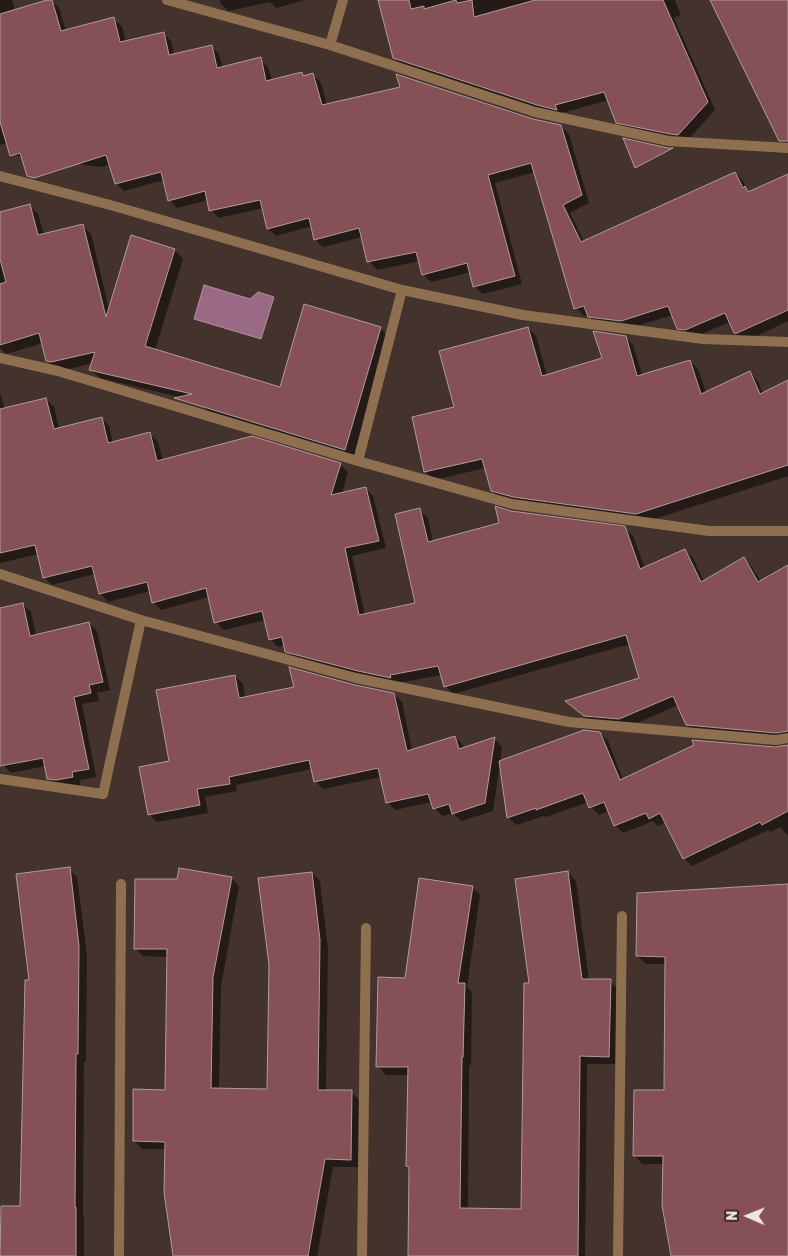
<!DOCTYPE html>
<html>
<head>
<meta charset="utf-8">
<style>
	body { margin:0 }
	#map { position:relative; width:788px; height:1256px; overflow:hidden; background:#44322c; font-family:Rubik,sans-serif }
	canvas { display:block }
	.north { position:absolute; left:723px; top:1191px; width:50px; height:50px; -webkit-text-stroke:4px #392822; paint-order:stroke; rotate:271deg; font-size:14px; font-weight:700; line-height:20px; text-align:center; color:#f0e5e0 }
	.north::after { content:''; display:block; margin:auto; width:18px; height:22px; background:#f0e5e0; clip-path:polygon(50% 0,100% 100%,50% 72%,0 100%) }
</style>
</head>
<body>
<div id="map">
<canvas width="788" height="1256"></canvas>
<div class="north">N</div>
</div>
<script>
const context = document.querySelector('canvas').getContext('2d');
context.lineJoin = 'round';
function fill(path, color) {
  context.fillStyle = color;
  context.fill(path, 'evenodd');
}
function toPath(rows) {
  const path = new Path2D();
  for (const r of rows) {
    path.moveTo(r[0], r[1]);
    for (let i = 2; i < r.length; i += 2) path.lineTo(r[i], r[i + 1]);
  }
  return path;
}
function strokePath(path, color, width, dash) {
  context.strokeStyle = color;
  context.lineWidth = width;
  context.lineCap = dash ? 'butt' : 'round';
  context.setLineDash(dash || []);
  context.stroke(path);
}
const water = toPath([
	[204,285,250,299,258,292,274,297,261,339,194,319,204,285]
]);
fill(water, '#9a6a84');
strokePath(water, '#b48fa0', 1);
fill(toPath([
	[0,0,12,0,15,11,51,0,59,8,66,31,114,19,122,27,126,42,163,33,171,41,174,55,211,46,219,54,223,68,260,59,268,67,272,81,301,73,305,77,313,75,321,83,327,105,533,120,561,126,569,134,589,203,570,213,584,242,735,173,743,181,747,190,749,192,788,176,788,321,746,341,743,341,735,332,730,322,694,337,687,336,678,328,673,315,630,328,597,324,588,315,584,316,576,308,535,172,495,183,522,284,483,294,474,286,471,272,431,282,423,274,419,261,377,270,369,261,362,237,323,247,315,239,312,226,276,236,268,228,263,208,219,218,211,210,208,200,177,208,169,200,164,180,124,191,116,183,110,164,101,167,17,156,9,148,7,143,0,145],
	[220,0,305,0,276,8,270,2,228,11,220,3],
	[380,0,675,0,681,15,674,18,715,110,686,142,626,130,617,122,609,100,562,113,564,117,402,66,394,58],
	[29,205,38,214,44,235,83,226,91,234,109,309,175,250,183,259,155,350,281,388,380,328,389,337,353,458,213,416,204,407,204,403,100,378,91,370,93,363,61,371,56,370,47,361,43,343,6,354,0,348,0,213],
	[528,328,536,336,547,376,603,359,625,337,633,345,642,375,690,361,698,369,706,393,750,373,758,381,763,394,788,381,788,476,645,522,500,499,492,490,485,468,434,480,426,472,455,408],
	[0,393,5,409,46,399,54,407,59,429,101,418,109,426,113,443,150,434,158,442,163,461,340,464,348,472,342,494,365,488,373,496,386,548,352,556,365,615,417,604,419,510,428,518,433,542,501,524,511,512,624,528,633,536,645,569,685,550,693,558,704,582,744,559,752,567,761,582,788,567,788,740,695,733,687,725,678,705,628,727,593,724,567,702,640,678,630,644,453,694,445,686,442,675,398,683,295,660,287,651,285,646,278,647,270,639,266,620,224,630,216,622,209,597,161,610,153,602,150,591,108,602,100,593,95,574,52,585,44,577,38,554,0,563],
	[22,604,31,612,36,636,89,623,97,631,110,690,97,693,99,701,82,704,96,777,80,780,80,785,64,788,57,787,48,778,46,766,11,773,3,765,0,749,0,609],
	[235,676,243,684,245,698,354,686,394,694,402,702,412,751,455,737,463,745,464,749,495,739,502,747,500,762,600,733,608,741,623,780,788,746,788,836,780,827,771,832,768,830,692,866,684,858,666,822,658,826,653,821,623,833,615,825,609,811,599,815,591,807,588,802,546,817,544,816,516,825,508,817,500,764,493,811,461,821,453,813,443,816,434,808,432,802,395,810,387,802,381,777,323,789,315,781,312,769,236,785,237,791,205,797,208,813,157,822,149,814,171,762],
	[69,869,77,877,87,955,86,1062,84,1062,83,1215,84,1216,84,1256,0,1256,0,1207,21,1207,31,981],
	[312,873,320,881,328,949,326,1091,351,1092,359,1100,358,1167,333,1167,317,1256,175,1256,166,1149,142,1149,134,1141,166,1091,168,957,143,956,135,948,231,878,239,886,221,986,219,1090,268,1090],
	[568,873,576,881,589,981,610,981,618,989,617,1064,587,1064,585,1256,409,1256,410,1168,407,1166,409,1075,386,1075,378,1066,406,979,472,887,480,895,467,987,472,992,471,1065,469,1065,468,1209,522,1210,530,985],
	[788,885,788,1256,672,1256,664,1164,642,1164,634,1155,665,1092,666,964,646,964,638,956]
]), '#0007');
const building = toPath([
	[47,0,52,0,61,31,114,17,120,42,164,32,169,55,212,45,217,68,261,57,266,81,302,72,303,76,313,73,322,105,400,87,396,74,533,119,561,125,582,195,563,205,581,242,735,172,743,188,745,186,748,192,788,174,788,310,737,333,734,333,725,313,685,330,677,329,668,306,621,321,588,317,584,306,574,309,531,163,488,175,515,276,473,287,467,263,422,275,416,252,367,262,359,228,314,240,309,218,267,229,260,200,209,211,205,191,168,201,161,172,115,184,106,155,34,178,27,176,20,153,10,156,0,122,0,14,47,0],
	[378,0,409,0,411,9,424,6,424,9,456,0,457,3,472,0,474,17,535,0,663,0,708,102,678,135,670,134,616,123,604,92,555,105,557,110,537,105,393,58,378,0],
	[710,0,788,0,788,141,779,141,710,0],
	[623,138,668,148,673,148,635,168,623,138],
	[30,204,38,235,83,224,106,317,131,235,175,249,145,346,280,387,304,304,381,327,345,450,174,398,192,394,89,370,95,352,51,362,46,361,39,333,0,345,0,284,6,282,0,259,0,212,30,204],
	[528,327,542,376,602,358,593,331,626,336,637,376,690,360,701,394,750,371,760,394,788,380,788,465,636,514,513,497,491,491,482,459,424,472,412,417,454,407,439,351,528,327],
	[46,398,54,429,102,417,108,443,150,432,157,461,252,436,341,463,331,495,366,487,379,541,345,548,359,615,415,603,395,514,420,508,428,542,499,523,495,506,511,511,625,526,640,569,685,549,701,582,744,557,758,582,788,565,788,731,776,733,686,725,673,696,619,719,584,716,565,701,639,678,626,635,444,687,438,666,390,675,391,678,358,671,285,652,282,637,269,640,262,611,214,623,206,588,152,603,147,582,99,594,92,566,43,578,35,545,0,553,0,409,46,398],
	[23,603,30,636,89,622,103,682,89,685,91,693,74,697,89,769,72,772,73,777,56,780,47,779,43,758,0,766,0,608,23,603],
	[289,667,355,685,394,693,407,751,455,736,459,749,495,737,485,803,452,814,449,804,433,809,428,794,386,803,378,768,314,782,309,760,229,777,230,784,197,789,200,805,148,815,139,767,169,761,156,690,235,675,239,698,294,687,289,667],
	[584,730,600,732,620,780,694,745,692,740,775,747,788,745,788,811,762,825,760,822,683,859,660,813,649,819,646,813,614,826,604,802,589,808,583,793,536,810,536,808,507,818,499,761,584,730],
	[70,867,79,946,78,1054,76,1054,75,1207,76,1207,76,1256,0,1256,1,1206,20,1206,25,980,29,980,16,874,70,867],
	[179,868,232,877,213,977,211,1088,267,1089,269,965,258,878,312,872,320,940,318,1090,352,1090,351,1160,325,1159,308,1256,173,1256,164,1192,165,1142,133,1141,133,1089,165,1090,167,949,134,949,135,879,177,879,179,868],
	[568,871,582,979,611,979,609,1057,580,1056,578,1256,408,1256,409,1167,406,1166,408,1067,376,1067,378,977,405,978,419,878,473,886,458,983,465,983,463,1057,462,1057,460,1208,521,1209,524,983,529,983,515,879,568,871],
	[788,884,788,1256,671,1256,662,1205,663,1156,633,1156,634,1090,664,1090,665,957,636,956,637,893,788,884]
]);
fill(building, '#855056');
strokePath(building, '#b29b9c', 1);
strokePath(toPath([
	[167,0,330,45,535,112,669,141,788,148],
	[330,45,343,0],
	[0,176,114,206,402,290,523,315,703,339,788,342],
	[0,358,58,371,358,461,512,504,709,531,788,531],
	[358,461,402,290],
	[0,574,141,620,356,678,569,722,776,740,788,738],
	[0,779,103,794,141,620],
	[119,1256,121,884],
	[362,1256,366,928],
	[618,1256,622,916]
]), '#8e7050', 10);
</script>
</body>
</html>
